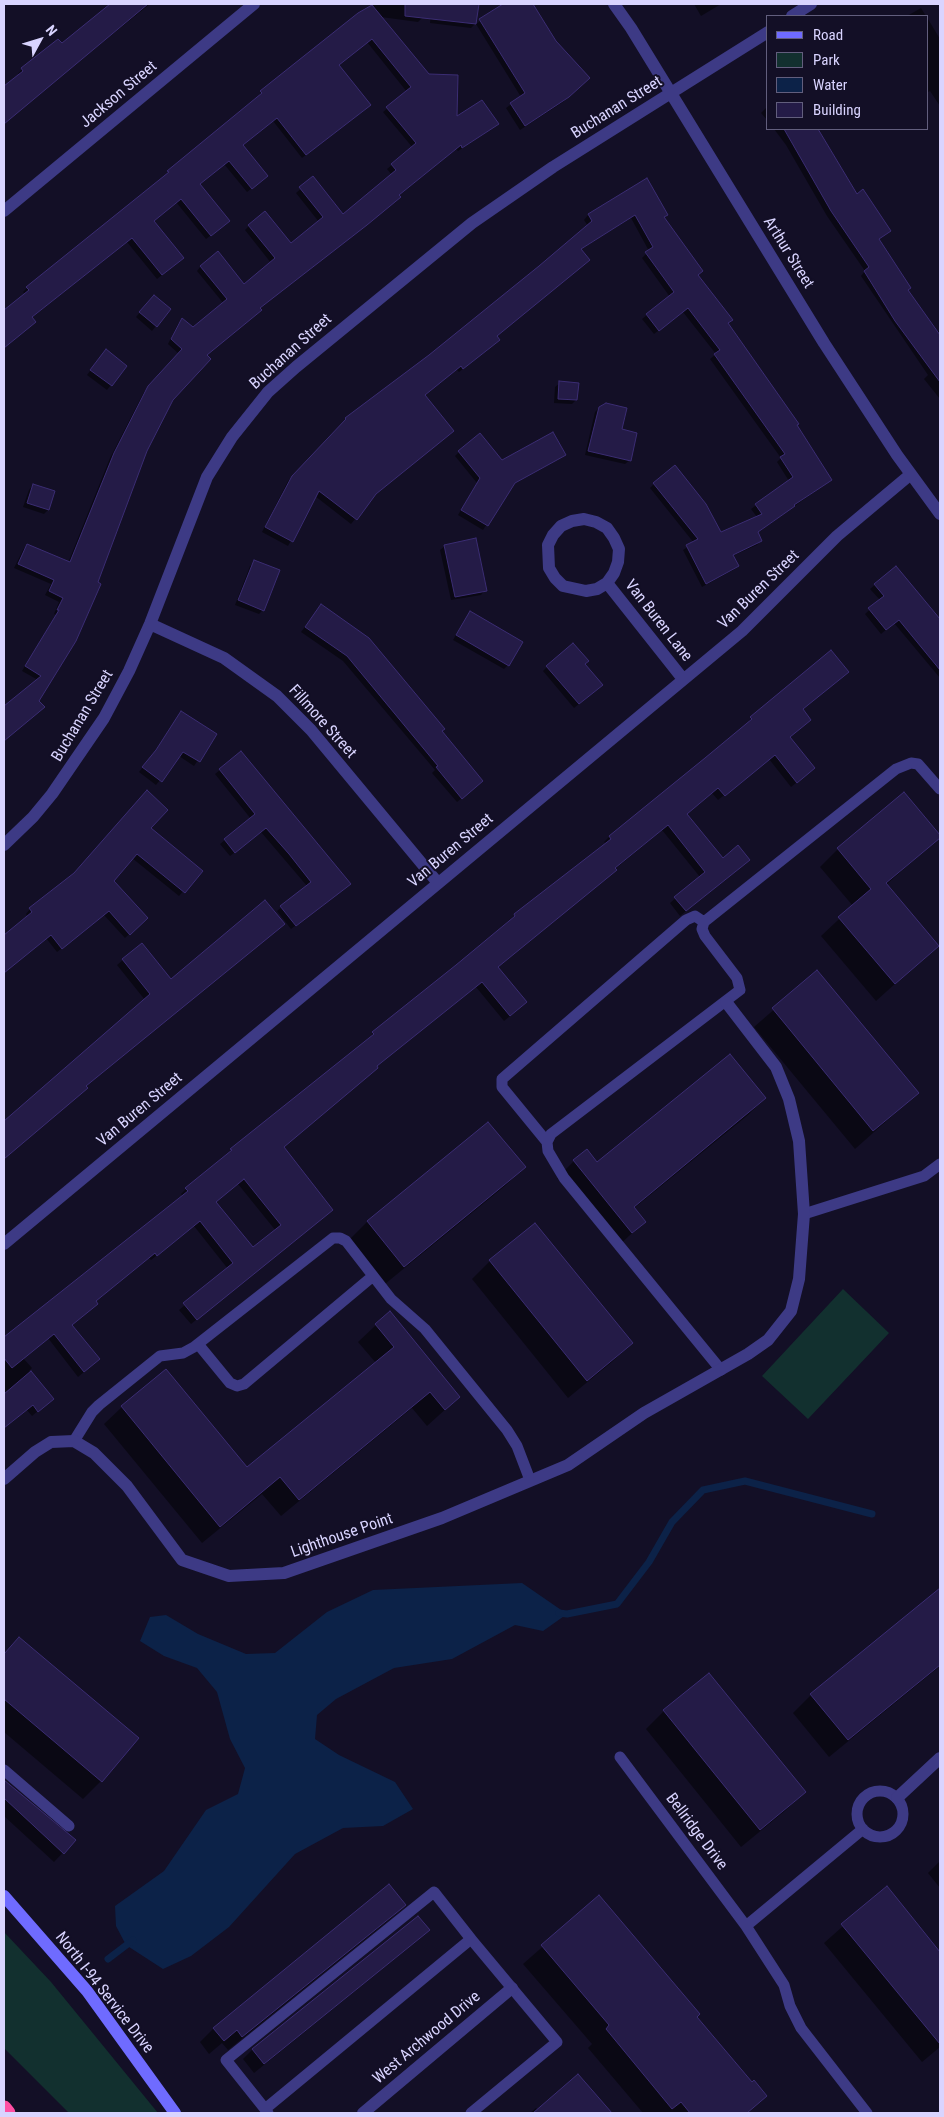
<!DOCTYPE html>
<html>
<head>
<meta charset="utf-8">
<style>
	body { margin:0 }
	#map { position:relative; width:944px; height:2117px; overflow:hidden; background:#130f26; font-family:"Roboto Condensed",sans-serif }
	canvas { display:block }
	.frame { position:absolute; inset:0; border:5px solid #d9d4ff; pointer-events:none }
	.legend { position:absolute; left:766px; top:15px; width:162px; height:115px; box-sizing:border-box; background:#130f26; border:1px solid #625e7d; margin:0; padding:6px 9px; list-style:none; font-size:15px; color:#d9d4ff }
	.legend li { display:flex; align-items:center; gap:10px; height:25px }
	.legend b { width:25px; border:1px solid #625e7d }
	.north { position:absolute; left:15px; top:15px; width:50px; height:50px; -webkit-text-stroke:4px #130f26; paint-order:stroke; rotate:51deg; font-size:14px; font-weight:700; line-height:20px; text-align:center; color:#d9d4ff }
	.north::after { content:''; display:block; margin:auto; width:18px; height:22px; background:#d9d4ff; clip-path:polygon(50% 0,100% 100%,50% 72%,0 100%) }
</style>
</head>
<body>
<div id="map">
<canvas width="944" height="2117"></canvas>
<div class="frame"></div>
<ul class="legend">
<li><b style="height:6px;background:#6f6bff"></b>Road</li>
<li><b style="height:14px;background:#12302f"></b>Park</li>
<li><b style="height:14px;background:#0c2248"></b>Water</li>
<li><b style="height:14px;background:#241b47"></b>Building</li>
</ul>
<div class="north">N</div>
</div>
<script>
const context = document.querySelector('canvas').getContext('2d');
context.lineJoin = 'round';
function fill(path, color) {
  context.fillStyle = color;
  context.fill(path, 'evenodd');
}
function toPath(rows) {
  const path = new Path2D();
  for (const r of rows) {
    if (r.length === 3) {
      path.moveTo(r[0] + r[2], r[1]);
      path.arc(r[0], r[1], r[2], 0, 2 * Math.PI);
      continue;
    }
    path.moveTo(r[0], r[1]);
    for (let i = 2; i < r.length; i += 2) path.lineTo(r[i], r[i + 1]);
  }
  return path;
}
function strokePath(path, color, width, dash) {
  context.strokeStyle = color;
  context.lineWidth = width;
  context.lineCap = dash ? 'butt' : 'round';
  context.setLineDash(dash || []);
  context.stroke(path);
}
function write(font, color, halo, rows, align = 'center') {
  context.font = font + ' "Roboto Condensed",sans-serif';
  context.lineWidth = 4;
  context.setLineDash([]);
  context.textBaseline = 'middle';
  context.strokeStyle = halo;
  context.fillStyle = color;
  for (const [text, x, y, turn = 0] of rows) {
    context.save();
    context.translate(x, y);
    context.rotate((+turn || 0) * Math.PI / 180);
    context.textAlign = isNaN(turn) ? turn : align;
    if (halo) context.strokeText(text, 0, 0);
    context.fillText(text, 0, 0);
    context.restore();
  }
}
fill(toPath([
	[843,1289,889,1333,808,1419,762,1376],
	[4,1932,51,1982,158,2113,69,2113,4,2048]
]), '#12302f');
fill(toPath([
	[522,1583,567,1614,543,1631,515,1625,452,1659,394,1668,336,1699,317,1715,315,1739,339,1755,395,1782,413,1809,383,1826,343,1828,295,1854,229,1927,191,1956,163,1969,126,1945,116,1926,115,1906,164,1871,206,1810,238,1794,245,1768,230,1739,217,1692,197,1668,164,1656,140,1641,150,1617,166,1615,198,1634,246,1654,275,1653,327,1612,373,1590]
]), '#0c2248');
fill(toPath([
	[112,4,150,4,4,121,4,87,19,75,18,74,22,69,61,44],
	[376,4,413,4,422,18,418,22,381,17,456,119,493,128,458,151,456,149,259,308,205,355,172,399,146,450,96,583,11,734,4,725,4,708,38,680,22,671,56,615,54,614,59,602,45,595,51,584,14,568,23,550,27,545,68,563,110,458,144,392,179,354,168,344,178,324,182,320,193,329,224,304,197,271,201,266,244,285,271,263,245,230,249,226,291,244,319,222,296,193,313,178,343,215,392,175,387,169,413,148,383,112,407,92,367,42,337,66,365,110,302,158,273,121,242,146,262,180,247,192,224,164,199,185,224,225,206,239,176,202,152,221,178,262,157,279,127,242,31,318,30,326,4,347,4,311,25,294,23,292,27,288,165,177,168,172,258,98,261,92,359,14],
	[432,4,478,4,475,24,471,28,430,23],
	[506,4,515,4,520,12,555,42,588,78,563,102,520,130,506,108,521,97,476,24],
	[694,4,721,4,701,16],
	[921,8,926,16,907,16],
	[928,19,940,39,940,106,930,91,928,92],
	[768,106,768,121,761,113],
	[774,129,816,129,856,196,890,231,878,240,906,290,937,332,940,330,940,399,924,379,928,375,861,276,865,271,827,216,786,145],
	[646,179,666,215,663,218,697,275,831,480,757,533,761,541,757,545,732,556,738,566,733,570,702,587,683,550,694,543,650,488,654,484,720,534,757,517,751,509,789,481,777,462,781,458,710,359,716,354,683,312,654,334,642,319,670,297,642,258,649,251,631,218,581,249,496,337,494,344,459,372,456,369,424,395,374,496,351,524,315,496,288,546,262,532,288,481,346,419,430,356,588,226,584,220,588,215],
	[150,301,169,309,152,331,136,317],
	[102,355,126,366,107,390,87,375],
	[560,383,576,400,572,404,554,403,555,387],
	[599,408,621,430,630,460,625,464,585,455,595,412],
	[459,452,501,461,564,455,512,485,483,530,458,515,477,483,455,456],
	[33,485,48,510,44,514,23,507,29,490],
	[445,546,485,590,481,595,451,600,440,550],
	[255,562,263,610,259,614,235,605,250,566],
	[896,567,940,622,940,678,894,623,881,634,865,614,880,600,870,589],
	[321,606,441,731,478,785,457,802,432,773,435,770,343,661,301,632],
	[470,612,508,665,504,669,453,640],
	[831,652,789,737,808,773,791,787,769,759,718,800,712,793,686,814,722,859,743,865,680,916,670,903,700,877,662,830,497,967,520,1008,504,1021,476,987,376,1066,282,1148,326,1215,191,1324,179,1310,228,1269,194,1226,151,1260,149,1258,95,1301,71,1325,99,1359,78,1377,48,1338,23,1358,32,1368,29,1371,52,1399,32,1416,26,1409,4,1428,4,1339,183,1197,181,1194,186,1189,227,1156,231,1150,369,1039,373,1033,457,966,515,915,606,844,604,842,609,837,706,759,747,725,751,718],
	[238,1184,276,1231,253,1249,215,1202],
	[584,664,597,689,574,708,543,671,547,667],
	[181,713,216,734,194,766,179,756,156,785,139,772,152,756],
	[241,753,350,884,291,929,277,911,307,886,261,832,230,856,220,844,251,819,215,774],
	[149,828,201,871,179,896,132,858,112,881,146,918,125,938,104,915,57,952,46,938,4,972,4,936,28,917,26,914,30,909],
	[940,836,886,885,937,946,876,1001,821,936,853,906,820,867,838,849],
	[141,945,171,981,81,1093,4,1158,4,1121,145,1000,117,965],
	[817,972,918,1093,855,1149,754,1027],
	[765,1098,748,1115,633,1209,644,1222,615,1249,557,1178,574,1161,597,1164],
	[488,1123,524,1167,506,1185,385,1284,349,1240,367,1222],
	[490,1261,631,1343,613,1361,568,1398,472,1279],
	[376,1325,459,1397,427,1426,412,1408,281,1516,262,1494,202,1543,104,1424,122,1407,247,1469,376,1363,358,1342],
	[933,1596,940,1605,940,1666,829,1757,793,1713,811,1695],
	[19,1638,101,1781,83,1799,4,1732,4,1653],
	[664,1711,804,1792,786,1810,741,1847,646,1729],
	[4,1780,75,1840,54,1862,4,1816],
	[940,1861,940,1888,928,1873],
	[886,1888,940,1954,940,2047,922,2062,824,1943],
	[599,1897,695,2017,752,2084,765,2096,748,2113,643,2113,588,2048,592,2044,523,1964],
	[404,1905,390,1919,228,2050,222,2043,209,2054,200,2042,214,2028],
	[418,1917,419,1939,254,2073,243,2059,252,2050],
	[578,2075,611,2113,530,2113,536,2108,538,2110]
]), '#0007');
strokePath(toPath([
	[559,1613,567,1614,617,1604,649,1562,672,1522,703,1490,745,1481,872,1514],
	[108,1959,133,1940]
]), '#0c2248', 7);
const building = toPath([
	[110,4,148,4,4,124,4,86,23,71,21,68,58,39,62,43,110,4],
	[405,4,479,4,476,24,405,16,405,4],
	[503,4,533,4,556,41,590,78,569,97,525,126,510,103,525,93,479,19,503,4],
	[372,5,429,74,458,75,457,116,482,100,499,124,462,148,461,145,399,195,401,197,367,225,260,308,262,310,207,355,211,359,173,400,147,451,98,582,101,584,76,641,39,701,45,707,4,741,4,706,41,676,25,666,59,610,57,610,63,598,49,591,54,580,18,564,27,544,70,562,114,453,148,386,182,349,171,339,182,318,193,327,227,299,200,266,218,251,244,284,275,258,248,225,265,211,291,243,323,217,299,187,313,176,343,214,396,170,391,164,416,143,386,107,411,87,372,39,339,65,371,105,306,155,277,118,243,145,268,176,252,189,229,161,200,184,230,221,211,236,181,199,154,221,184,258,162,275,132,238,32,317,36,322,4,348,4,310,29,290,26,287,169,172,167,171,262,93,260,91,358,13,372,5],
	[784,129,818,129,857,194,863,189,891,231,879,239,911,288,908,290,940,335,940,382,895,321,864,271,869,267,831,211,784,129],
	[647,178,668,215,664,217,703,271,698,275,733,320,728,323,799,424,797,425,832,480,794,505,795,506,758,532,762,541,733,555,739,566,706,584,686,545,698,539,653,483,675,465,706,504,721,532,762,514,755,504,793,477,780,457,785,454,714,354,720,350,688,308,659,331,646,314,674,292,645,252,653,247,635,215,581,249,590,260,497,336,500,340,463,369,461,366,425,395,454,431,376,494,357,520,319,491,293,542,265,527,292,476,346,419,345,418,429,355,539,266,592,221,588,214,647,178],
	[154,295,171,309,157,327,139,312,154,295],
	[106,349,127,366,112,386,90,370,106,349],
	[559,381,579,383,577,400,558,399,559,381],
	[606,403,627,408,622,429,637,433,631,461,588,451,599,407,606,403],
	[553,432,566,455,515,483,488,526,461,510,480,478,458,451,480,433,502,460,553,432],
	[33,484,55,491,49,510,27,503,33,484],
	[476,538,487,591,455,597,444,545,476,538],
	[254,560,280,570,264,611,238,600,254,560],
	[896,566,940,619,940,670,899,620,886,630,868,608,884,596,874,584,896,566],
	[321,604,369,638,445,729,442,731,483,781,462,799,436,767,438,766,347,656,305,627,321,604],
	[470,611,523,642,509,666,456,635,470,611],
	[573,643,589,661,585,664,603,685,579,704,546,666,573,643],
	[831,650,849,672,803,709,811,720,790,737,815,768,797,783,775,755,725,796,718,788,687,814,723,858,738,845,750,860,686,911,674,897,705,872,668,825,615,868,617,870,498,967,527,1002,510,1016,482,982,377,1066,378,1068,284,1147,333,1210,197,1320,183,1303,233,1263,200,1221,157,1256,155,1253,96,1301,98,1304,72,1325,100,1359,84,1372,54,1334,12,1368,4,1358,4,1337,188,1191,185,1188,232,1150,230,1149,374,1034,372,1032,456,965,515,916,514,914,611,839,609,836,705,758,752,719,750,717,831,650],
	[244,1179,281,1225,253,1247,216,1202,244,1179],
	[181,711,217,734,200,762,183,752,162,782,142,767,156,750,181,711],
	[241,751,351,884,296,926,280,906,311,882,289,854,266,828,235,853,224,839,255,814,219,769,241,751],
	[147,790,168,810,151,828,203,871,185,893,137,854,114,881,148,918,130,935,109,911,62,949,51,935,4,973,4,935,32,912,29,908,74,873,147,790],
	[904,792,940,835,940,838,886,883,939,946,895,984,838,917,871,889,837,848,904,792],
	[265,900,285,924,86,1086,88,1088,4,1159,4,1121,150,994,122,959,142,943,171,979,265,900],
	[817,970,919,1093,873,1131,772,1008,817,970],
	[730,1054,766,1098,634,1207,646,1222,632,1233,573,1160,587,1149,597,1162,730,1054],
	[488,1122,526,1167,404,1267,367,1221,488,1122],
	[535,1223,633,1343,587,1381,489,1260,535,1223],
	[390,1311,460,1397,445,1410,430,1392,299,1500,280,1477,220,1527,121,1406,166,1369,247,1467,394,1347,375,1324,390,1311],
	[31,1371,54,1399,38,1412,33,1405,4,1428,4,1394,31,1371],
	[940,1588,940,1665,848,1740,810,1694,940,1588],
	[19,1637,139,1738,102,1782,4,1699,4,1654,19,1637],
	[709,1673,806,1792,760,1830,663,1710,709,1673],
	[4,1780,76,1840,64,1854,4,1798,4,1780],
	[389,1884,406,1905,242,2037,237,2030,224,2041,213,2028,389,1884],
	[887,1886,940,1952,940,2044,841,1924,887,1886],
	[599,1895,700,2014,697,2017,752,2082,754,2080,767,2096,747,2113,690,2113,681,2102,672,2109,606,2029,609,2025,541,1945,599,1895],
	[418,1916,430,1930,264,2064,252,2049,418,1916],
	[578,2074,612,2113,533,2113,578,2074]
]);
fill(building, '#241b47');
strokePath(building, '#3b2d73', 1);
strokePath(toPath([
	[547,1142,502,1087,502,1079,686,920,695,916,704,922],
	[804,1214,924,1176,940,1164],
	[198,1344,230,1383,237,1386,244,1384,373,1276],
	[721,1370,564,1178,548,1151,547,1142,551,1134,740,990,737,978,705,936,702,929,704,922,896,769,911,763,918,764,940,789],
	[74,1441,92,1412,99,1405,160,1356,183,1353,194,1347,333,1238,340,1238,346,1241,391,1299,425,1329,507,1430,517,1446,530,1480],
	[620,1757,746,1926],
	[4,1770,69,1826],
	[880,1814,23],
	[863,1829,746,1926,784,1985,790,2006,801,2028,867,2113],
	[265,2109,226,2060,434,1892,471,1939],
	[268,2113,265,2109,471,1939,557,2042,471,2113]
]), '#3d3a85', 11);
strokePath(toPath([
	[614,4,631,28,824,343,897,455,940,514],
	[792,16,811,4],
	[4,211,254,4],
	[607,583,597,589,586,591,563,586,555,578,549,568,548,545,553,535,561,526,572,521,584,519,596,522,607,528,614,538,619,549,618,562,614,573,607,583,683,679],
	[150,624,224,658,277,696,311,730,438,883],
	[4,845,33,817,52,794,104,718,129,671,150,624,207,477,232,437,268,392,296,367,472,223,553,167,768,32],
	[4,1244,742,631,837,536,911,474],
	[4,1479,35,1452,51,1442,74,1441,94,1453,127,1486,182,1560,229,1576,284,1573,442,1518,568,1465,644,1413,748,1354,768,1340,791,1311,799,1279,804,1214,799,1141,789,1099,776,1067,726,1002],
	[897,1798,940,1758],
	[363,2113,512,1988]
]), '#3d3a85', 12);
strokePath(toPath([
	[4,1896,87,1991,175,2113]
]), '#6f6bff', 12);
strokePath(toPath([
	[4,2108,8,2113]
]), '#ff4fa3', 15);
write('16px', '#d9d4ff', '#130f26', [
	["Jackson Street",119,95,-40],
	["Buchanan Street",617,108,-32],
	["Arthur Street",788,253,58],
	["Buchanan Street",291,352,-42],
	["Van Buren Street",759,590,-44],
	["Van Buren Lane",658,621,52],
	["Buchanan Street",83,716,-59],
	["Fillmore Street",322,722,48],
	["Van Buren Street",451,851,-40],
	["Van Buren Street",140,1110,-40],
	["Lighthouse Point",342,1536,-19],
	["Bellridge Drive",696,1832,53],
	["North I-94 Service Drive",104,1993,52],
	["West Archwood Drive",427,2038,-40]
]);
</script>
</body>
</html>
